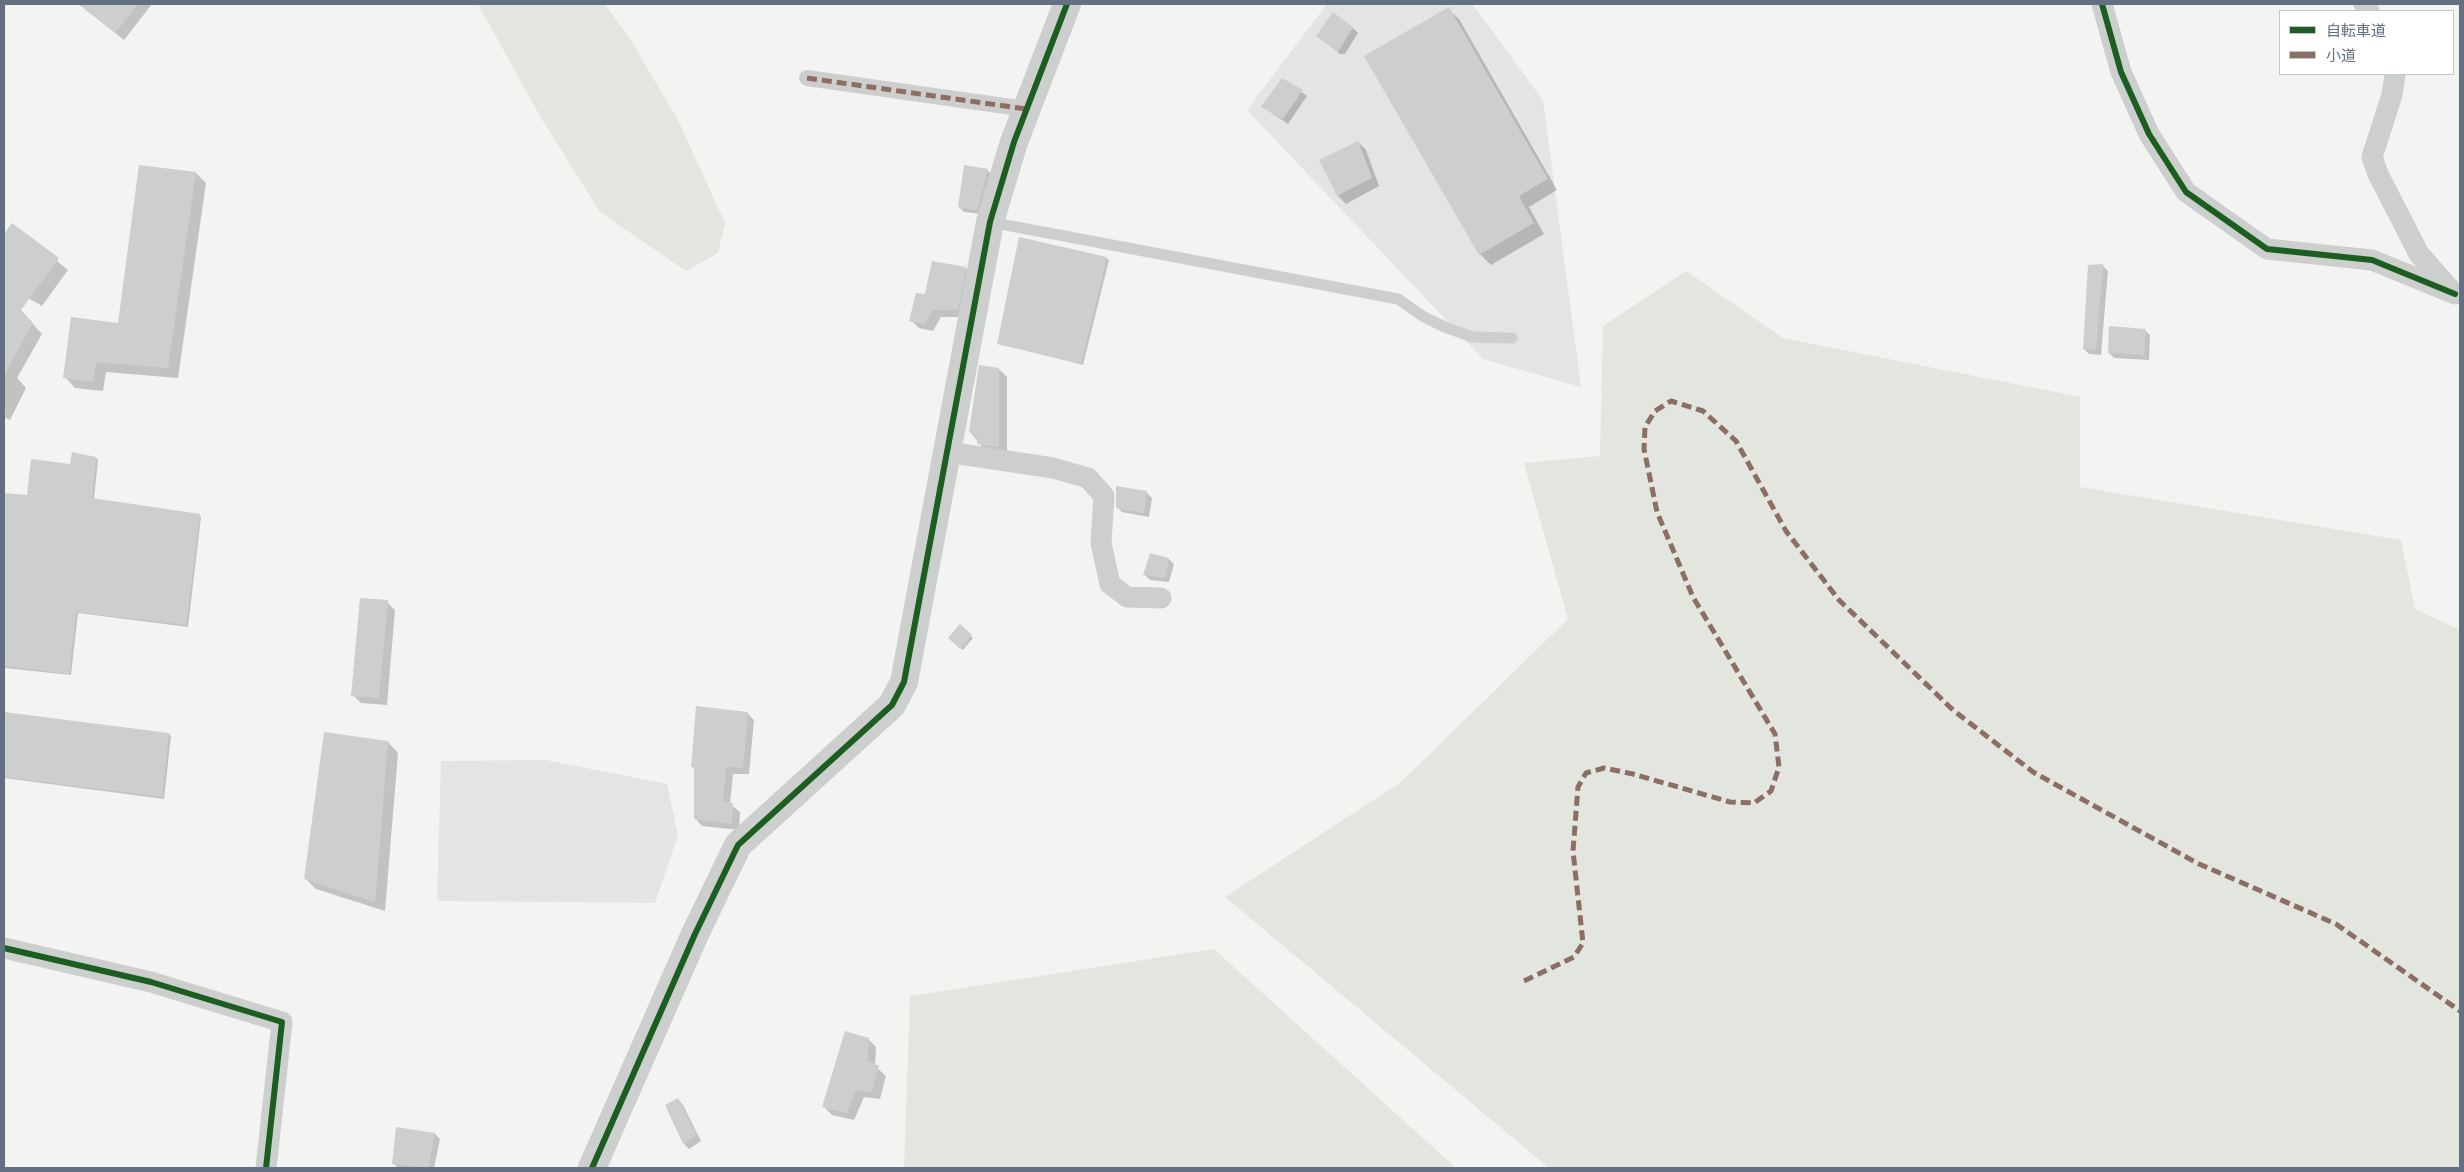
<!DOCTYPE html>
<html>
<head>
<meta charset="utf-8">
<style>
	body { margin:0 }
	#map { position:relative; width:2464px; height:1172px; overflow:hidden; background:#f3f3f1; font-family:"Sofia Sans Condensed","Noto Sans JP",sans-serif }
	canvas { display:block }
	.frame { position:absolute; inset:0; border:5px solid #637081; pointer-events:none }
	.legend { position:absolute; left:2279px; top:10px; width:175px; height:65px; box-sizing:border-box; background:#fff; border:1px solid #c1c6cd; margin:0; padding:6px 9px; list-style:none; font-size:15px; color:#637081 }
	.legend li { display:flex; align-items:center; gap:10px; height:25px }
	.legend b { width:25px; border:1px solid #c1c6cd }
</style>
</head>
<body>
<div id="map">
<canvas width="2464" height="1172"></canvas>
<div class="frame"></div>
<ul class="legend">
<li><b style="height:6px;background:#1b5e20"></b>自転車道</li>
<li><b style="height:6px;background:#8d6e63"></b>小道</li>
</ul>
</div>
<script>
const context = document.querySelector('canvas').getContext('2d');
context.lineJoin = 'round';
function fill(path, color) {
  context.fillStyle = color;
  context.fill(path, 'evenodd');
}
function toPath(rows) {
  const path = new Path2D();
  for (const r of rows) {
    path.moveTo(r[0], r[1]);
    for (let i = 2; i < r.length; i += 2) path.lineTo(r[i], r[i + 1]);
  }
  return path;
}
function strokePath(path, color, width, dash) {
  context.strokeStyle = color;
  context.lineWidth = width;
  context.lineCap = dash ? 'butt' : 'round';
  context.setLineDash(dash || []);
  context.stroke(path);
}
fill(toPath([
	[1327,4,1472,4,1543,100,1581,387,1483,359,1247,110],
	[546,760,667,784,678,835,655,903,437,901,441,761]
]), '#e3e5e4');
fill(toPath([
	[478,4,605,4,632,42,679,122,725,223,718,253,686,271,600,212,541,118],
	[1686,271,1783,338,2080,397,2080,487,2401,540,2415,609,2460,630,2460,1168,1549,1168,1225,897,1401,782,1568,619,1524,463,1600,456,1603,326],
	[1214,949,1456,1168,904,1168,910,996]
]), '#e2e6df');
fill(toPath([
	[80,4,152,4,124,40],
	[1448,9,1459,19,1557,190,1529,207,1544,234,1491,265,1480,254],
	[1353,28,1358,33,1345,54,1340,54,1318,36],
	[1282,79,1307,96,1288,124,1263,107],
	[1358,142,1366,150,1379,186,1346,204,1338,196,1320,161],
	[987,170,992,175,982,214,964,212,959,207],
	[196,173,206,183,178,378,106,372,103,391,75,388,65,377,119,324],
	[12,224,68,270,42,306,28,298,19,309,42,334,17,378,26,388,10,420,4,417,6,413,4,412,4,340,15,318,4,330,4,236],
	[1106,258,1109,260,1083,365,999,343],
	[2103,266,2108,271,2101,355,2089,354,2084,349],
	[965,268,973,276,965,317,941,317,933,331,919,328,911,320,926,296],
	[2145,330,2150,335,2149,360,2114,358,2109,353],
	[999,369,1007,377,1007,455,986,451,970,432],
	[96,458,98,460,94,499,199,515,201,517,188,627,78,613,71,675,4,668,4,494,28,497],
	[1117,487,1147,493,1152,498,1149,517,1122,512,1117,507],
	[1169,559,1174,564,1169,582,1150,580,1145,575],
	[387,602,395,610,387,705,361,703,353,695],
	[960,625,973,638,963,650,949,638],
	[4,713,169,734,171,736,164,799,4,778],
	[747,713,754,720,749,774,733,774,730,804,740,812,739,830,702,826,695,818,695,770,692,766],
	[388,742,398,753,385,911,316,889,305,878],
	[868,1039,876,1047,875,1066,886,1076,880,1099,864,1097,854,1120,832,1115,824,1107],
	[678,1099,683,1105,701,1141,689,1149,684,1144,667,1106],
	[397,1128,435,1134,440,1139,434,1168,398,1168,393,1163]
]), '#0003');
fill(toPath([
	[78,4,138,4,115,33],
	[1449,7,1548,179,1519,196,1534,223,1479,255,1364,56],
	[1333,12,1353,27,1338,52,1316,36],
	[1282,78,1303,90,1283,119,1261,107],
	[1358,141,1372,178,1337,196,1319,160],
	[139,165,196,172,168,368,96,362,93,382,63,378,71,317,118,323],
	[964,165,988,169,977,210,958,207],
	[12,223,59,258,21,310,33,323,4,375,4,234],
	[1019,237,1107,257,1081,364,997,344],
	[932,261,966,267,958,310,933,310,925,324,909,321,916,293,925,294],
	[2103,264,2096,350,2083,349,2088,265],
	[2109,326,2146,329,2144,355,2108,353],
	[979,365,999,368,999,447,977,444,977,436,969,432],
	[72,452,96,457,92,498,200,514,186,625,76,612,69,674,4,666,4,493,27,495,31,459,70,464],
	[1116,486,1147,491,1144,513,1116,508],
	[1150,553,1169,558,1165,578,1143,575],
	[360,598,388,600,379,698,351,696],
	[960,624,972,635,960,649,948,638],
	[696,706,748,712,743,768,726,767,723,802,733,803,732,824,694,819,694,767,691,767],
	[4,712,169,733,162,797,4,777],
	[324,732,388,741,375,902,304,879],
	[845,1031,869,1038,867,1060,879,1066,872,1092,856,1090,847,1113,822,1107],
	[678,1098,697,1135,683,1144,665,1105],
	[396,1127,435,1133,428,1168,392,1164]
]), '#cdcece');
strokePath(toPath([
	[990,222,1398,299,1424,317,1447,328,1473,337,1512,338]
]), '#cdcece', 11);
strokePath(toPath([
	[807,78,1026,109]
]), '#cdcece', 16);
strokePath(toPath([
	[2102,4,2121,72,2149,134,2186,192,2267,249,2372,260,2455,294],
	[2364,4,2369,11],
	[2395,74,2392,95,2372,157,2378,174,2419,254,2451,290],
	[947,452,1053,468,1088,478,1104,496,1101,543,1110,584,1127,597,1161,598],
	[4,948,151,982,282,1022,266,1168]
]), '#cdcece', 21);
strokePath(toPath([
	[592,1168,695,934,738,845,892,705,904,682,990,222,1014,142,1067,4]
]), '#cdcece', 28);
strokePath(toPath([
	[807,78,1026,109],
	[1524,981,1574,957,1583,943,1573,851,1578,787,1586,773,1604,768,1633,774,1730,802,1754,803,1771,791,1779,767,1775,734,1693,597,1657,512,1644,449,1645,427,1655,411,1671,401,1703,411,1736,441,1786,531,1839,600,1953,710,2033,772,2197,863,2336,924,2460,1011]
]), '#8d6e63', 5, [10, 5]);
strokePath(toPath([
	[2102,4,2121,72,2149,134,2186,192,2267,249,2372,260,2455,294],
	[4,948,151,982,282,1022,266,1168],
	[592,1168,695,934,738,845,892,705,904,682,990,222,1014,142,1067,4]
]), '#1b5e20', 6);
</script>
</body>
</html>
